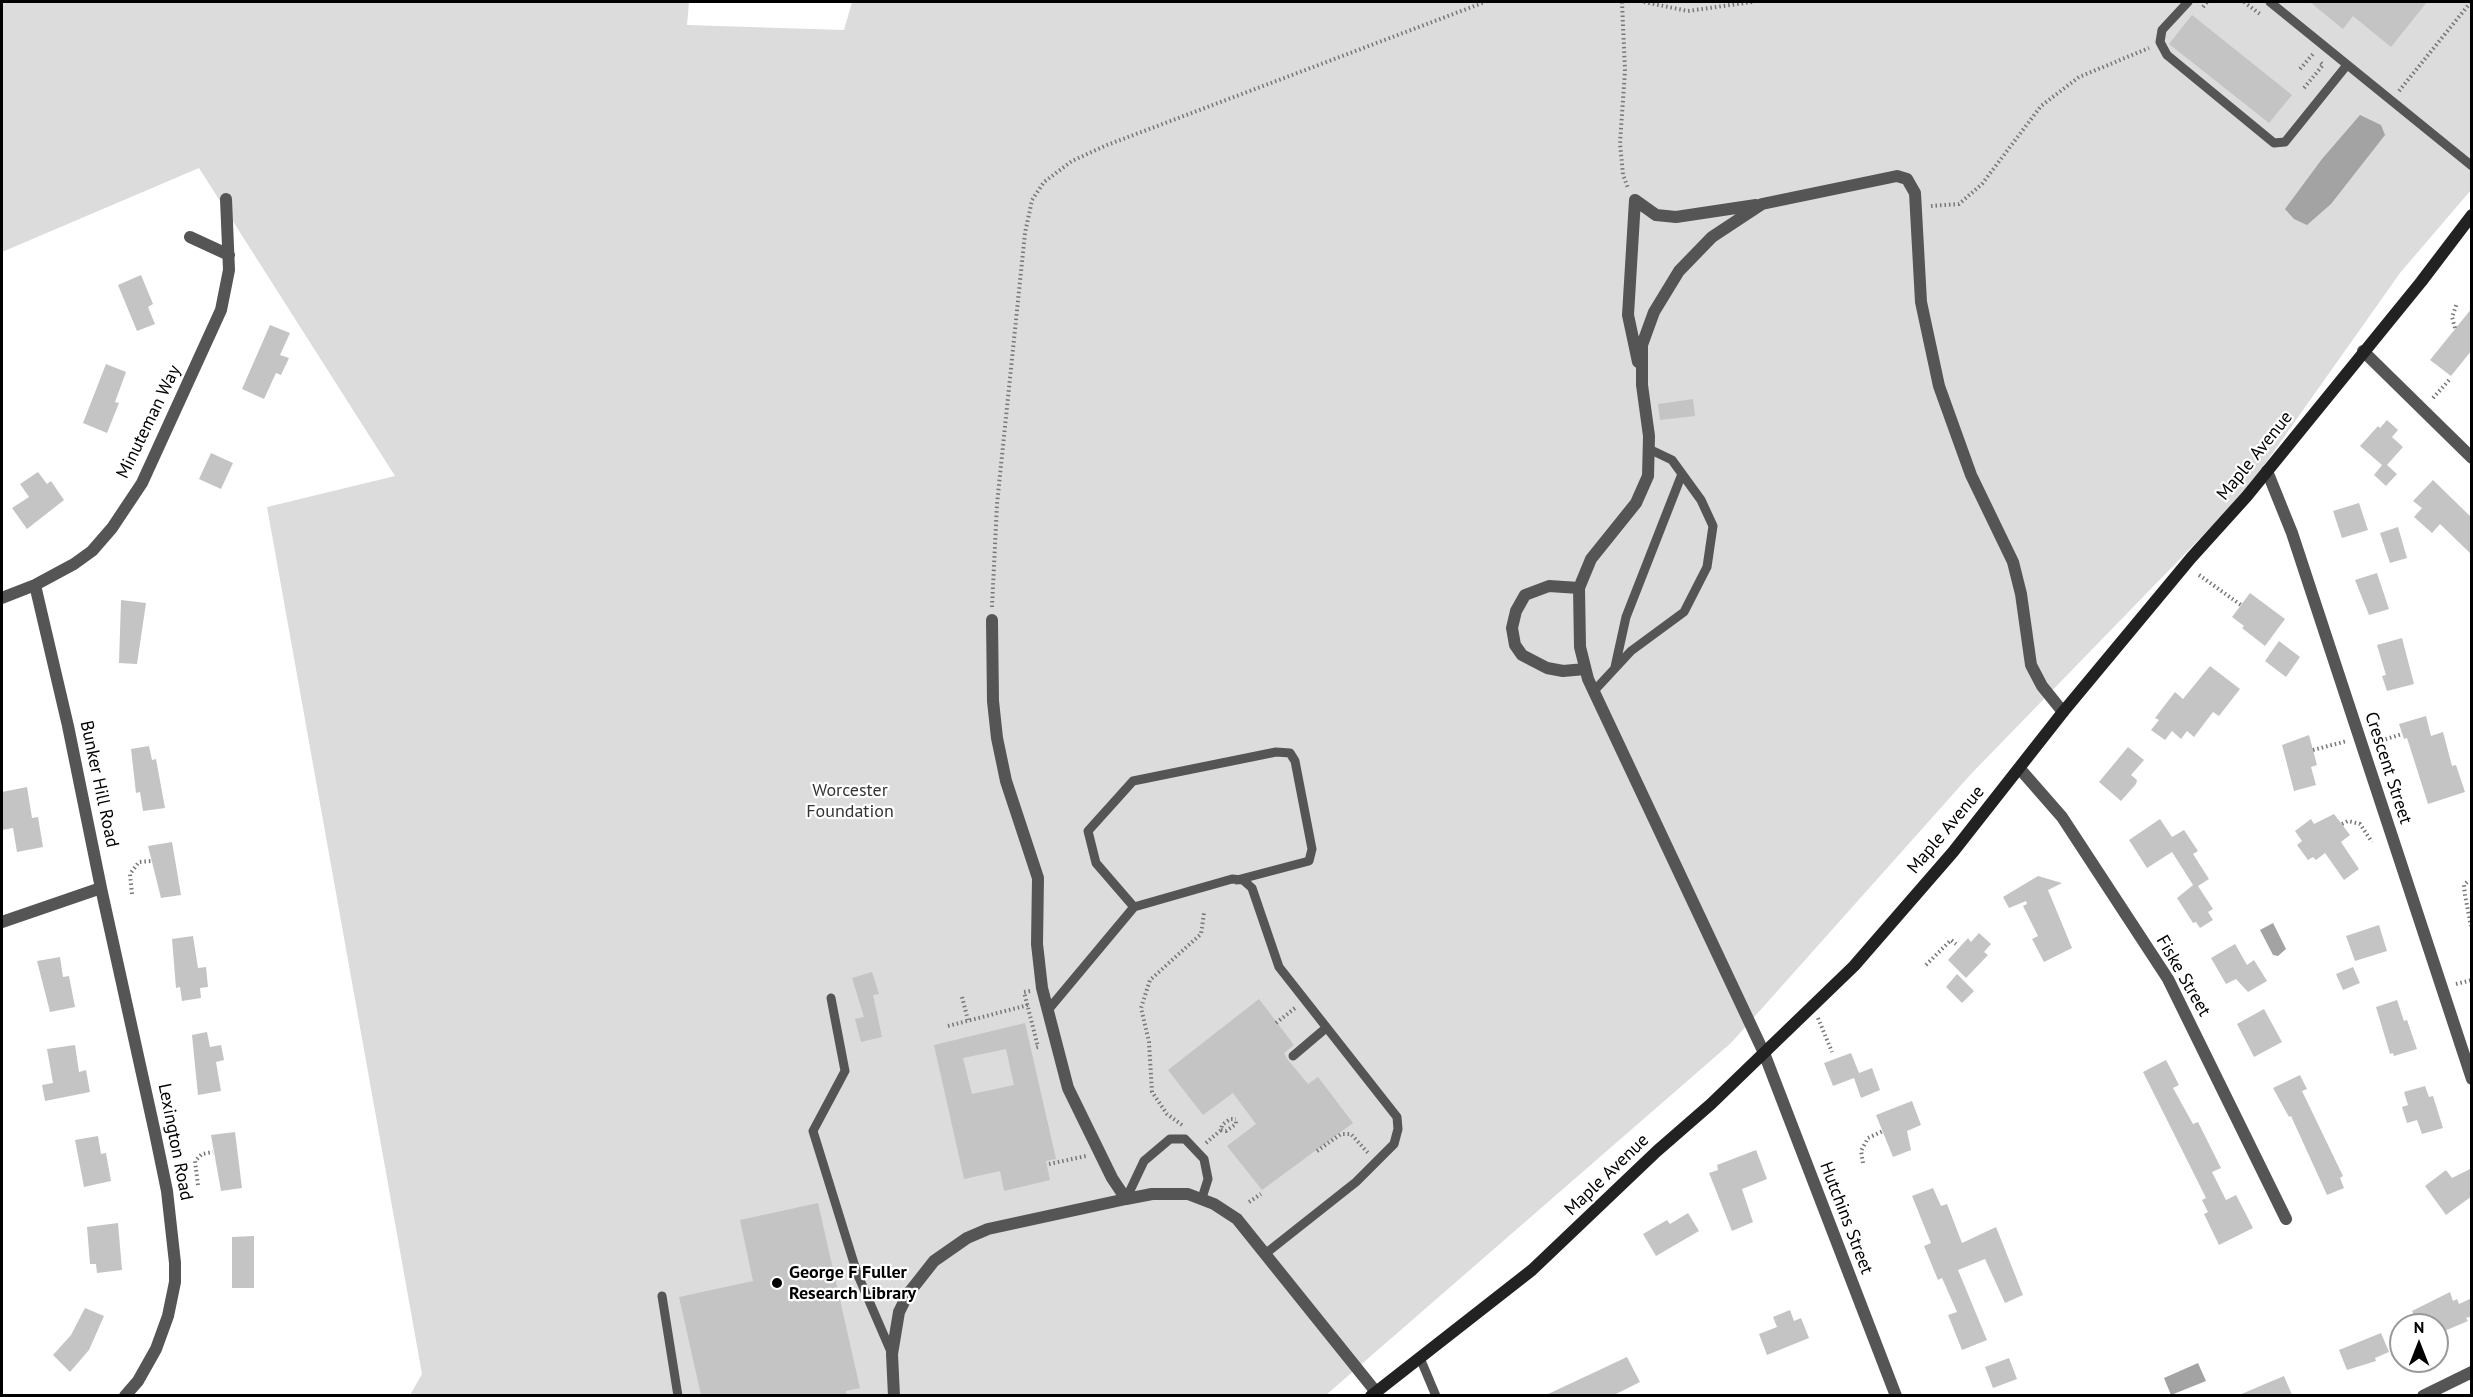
<!DOCTYPE html>
<html>
<head>
<meta charset="utf-8">
<style>
	body { margin:0 }
	#map { position:relative; width:2473px; height:1397px; overflow:hidden; background:#fff; font-family:"PT Sans",sans-serif }
	canvas { display:block }
	.frame { position:absolute; inset:0; border:3px solid #000; pointer-events:none }
	.north { position:absolute; left:2389px; top:1313px; width:60px; height:60px; box-sizing:border-box; background:#fff; border:2px solid #999; border-radius:50%; rotate:0deg; font-size:16px; font-weight:700; line-height:24px; text-align:center; color:#000 }
	.north::after { content:''; display:block; margin:auto; width:21px; height:27px; background:#000; clip-path:polygon(50% 0,100% 100%,50% 72%,0 100%) }
</style>
</head>
<body>
<div id="map">
<canvas width="2473" height="1397"></canvas>
<div class="frame"></div>
<div class="north">N</div>
</div>
<script>
const context = document.querySelector('canvas').getContext('2d');
context.lineJoin = 'round';
function fill(path, color) {
  context.fillStyle = color;
  context.fill(path, 'evenodd');
}
function toPath(rows) {
  const path = new Path2D();
  for (const r of rows) {
    path.moveTo(r[0], r[1]);
    for (let i = 2; i < r.length; i += 2) path.lineTo(r[i], r[i + 1]);
  }
  return path;
}
function strokePath(path, color, width, dash) {
  context.strokeStyle = color;
  context.lineWidth = width;
  context.lineCap = dash ? 'butt' : 'round';
  context.setLineDash(dash || []);
  context.stroke(path);
}
function write(font, color, halo, rows, align = 'center') {
  context.font = font + ' "PT Sans",sans-serif';
  context.lineWidth = 4.5;
  context.setLineDash([]);
  context.textBaseline = 'middle';
  context.strokeStyle = halo;
  context.fillStyle = color;
  for (const [text, x, y, turn = 0] of rows) {
    context.save();
    context.translate(x, y);
    context.rotate((+turn || 0) * Math.PI / 180);
    context.textAlign = isNaN(turn) ? turn : align;
    if (halo) context.strokeText(text, 0, 0);
    context.fillText(text, 0, 0);
    context.restore();
  }
}
fill(toPath([
	[2,2,689,2,687,25,844,30,852,2,2471,2,2471,190,2400,273,2245,492,1971,774,1731,1043,1326,1395,410,1395,422,1374,267,507,395,476,199,168,2,252]
]), '#dcdcdc');
fill(toPath([
	[2360,115,2381,125,2385,135,2331,204,2307,225,2294,219,2285,209,2322,159],
	[2273,923,2286,949,2278,956,2273,955,2260,930],
	[2198,1363,2206,1381,2171,1395,2164,1378]
]), '#a3a3a3');
fill(toPath([
	[2310,2,2427,2,2391,47,2353,16,2343,29],
	[2192,15,2292,95,2269,123,2169,44],
	[141,275,153,304,148,307,155,324,137,331,118,285],
	[2472,308,2472,350,2451,376,2430,360],
	[270,325,290,333,280,355,289,358,281,375,276,373,264,399,242,389],
	[106,364,126,372,115,402,119,403,107,433,83,423],
	[1693,399,1695,416,1660,420,1658,404],
	[2387,420,2398,430,2392,437,2403,447,2387,465,2397,474,2386,486,2374,475,2382,465,2360,446,2378,426,2380,428],
	[211,453,233,463,221,489,199,479],
	[38,472,47,484,51,481,64,500,27,529,12,508,29,497,20,484],
	[2433,480,2472,518,2472,555,2440,524,2432,533,2414,517,2422,508,2413,501],
	[2359,503,2368,530,2342,538,2333,511],
	[2398,527,2407,558,2390,563,2380,533],
	[2377,573,2389,609,2369,615,2355,580],
	[2250,593,2285,619,2265,646,2242,628,2244,626,2232,617],
	[121,600,146,603,137,664,119,663],
	[2402,638,2414,684,2387,691,2382,676,2386,675,2377,645],
	[2279,641,2300,657,2286,677,2265,661],
	[2210,666,2240,689,2219,716,2213,712,2194,737,2187,731,2181,739,2172,731,2165,740,2151,730,2159,720,2155,718,2175,692,2183,699],
	[2426,716,2431,736,2443,732,2452,766,2456,765,2465,792,2428,804,2407,738,2404,739,2399,724],
	[2309,735,2317,765,2311,767,2316,785,2294,791,2282,745],
	[149,746,152,760,156,759,165,808,143,811,140,792,136,793,131,749],
	[2128,747,2144,760,2131,775,2137,780,2136,784,2121,801,2099,782],
	[27,787,32,818,38,817,43,847,17,852,13,828,2,830,2,792],
	[2334,814,2350,835,2341,842,2359,869,2344,880,2325,853,2316,860,2313,857,2308,860,2297,845,2302,841,2295,831,2311,819,2314,824],
	[2160,819,2172,837,2184,830,2198,851,2193,854,2209,879,2198,886,2213,909,2208,912,2213,920,2200,928,2196,922,2193,923,2177,898,2193,885,2172,852,2147,868,2129,840],
	[172,842,181,895,161,898,148,846],
	[2038,876,2062,883,2048,890,2072,948,2044,962,2032,939,2038,936,2023,906,2027,904,2026,901,2009,908,2003,897],
	[2379,925,2387,951,2355,961,2346,936],
	[1979,933,1991,944,1984,952,1988,955,1966,978,1948,960,1968,938,1971,942],
	[193,936,198,968,206,967,208,987,200,988,201,998,182,1001,180,987,176,988,172,939],
	[2235,944,2247,965,2254,960,2267,981,2248,992,2236,979,2226,984,2211,958],
	[60,957,63,977,69,976,75,1007,50,1012,37,961],
	[2353,967,2360,983,2343,990,2336,974],
	[872,972,879,994,873,995,882,1037,861,1042,855,1019,864,1017,852,978],
	[1957,974,1974,991,1962,1003,1946,987],
	[1259,999,1294,1045,1284,1053,1288,1060,1308,1084,1318,1077,1353,1123,1262,1190,1227,1146,1256,1124,1233,1093,1203,1115,1168,1070],
	[2397,1000,2404,1021,2407,1020,2417,1049,2394,1056,2393,1053,2390,1054,2376,1007],
	[2264,1009,2282,1042,2254,1057,2237,1024],
	[1025,1023,1056,1159,1046,1161,1050,1180,1004,1191,1000,1171,964,1179,934,1045],
	[1006,1049,1014,1085,972,1094,963,1058],
	[207,1032,210,1047,221,1045,224,1060,216,1062,221,1091,198,1095,192,1035],
	[75,1045,79,1072,86,1070,90,1092,45,1101,42,1085,53,1083,47,1049],
	[1851,1053,1859,1073,1872,1068,1880,1090,1861,1098,1854,1078,1833,1086,1824,1063],
	[2166,1060,2179,1085,2173,1088,2193,1124,2198,1122,2221,1168,2212,1172,2226,1200,2236,1195,2253,1228,2219,1245,2204,1214,2208,1212,2202,1200,2206,1198,2143,1072],
	[2300,1075,2307,1089,2302,1091,2343,1176,2340,1178,2344,1188,2327,1195,2291,1116,2289,1117,2273,1088],
	[2425,1086,2429,1097,2433,1096,2443,1128,2422,1134,2417,1120,2407,1123,2402,1107,2408,1105,2404,1092],
	[1912,1101,1921,1125,1907,1131,1911,1150,1893,1157,1876,1115],
	[235,1132,242,1188,221,1191,211,1135],
	[98,1136,101,1154,106,1153,111,1181,84,1187,75,1140],
	[1756,1150,1767,1179,1742,1189,1753,1222,1732,1231,1709,1173,1718,1170,1717,1165],
	[2472,1168,2472,1196,2446,1215,2425,1186,2446,1170,2452,1178],
	[1933,1188,1941,1206,1947,1204,1962,1243,1996,1227,2023,1295,2005,1303,1985,1259,1958,1270,1987,1340,1962,1350,1948,1315,1957,1312,1942,1278,1938,1280,1924,1246,1931,1243,1912,1196],
	[818,1203,860,1388,846,1391,846,1395,701,1395,679,1297,753,1281,740,1220],
	[1688,1213,1699,1231,1656,1256,1643,1234,1667,1220,1670,1224],
	[118,1223,122,1270,97,1273,96,1264,90,1264,87,1227],
	[254,1236,254,1288,232,1288,232,1237],
	[2450,1292,2453,1301,2457,1299,2459,1304,2472,1298,2472,1316,2466,1318,2468,1321,2442,1332,2439,1325,2418,1325,2412,1311],
	[85,1308,104,1316,89,1350,70,1372,53,1355,71,1335],
	[1790,1310,1794,1321,1801,1318,1809,1338,1767,1355,1759,1334,1777,1327,1773,1317],
	[2381,1333,2389,1352,2375,1358,2376,1361,2347,1370,2339,1350],
	[1627,1357,1640,1382,1614,1395,1546,1395],
	[2009,1358,2017,1379,1993,1388,1985,1367],
	[2284,1376,2292,1395,2239,1395]
]), '#c4c4c4');
strokePath(toPath([
	[1622,2,1625,71,1620,143,1623,175,1628,188],
	[1644,2,1688,11,1752,2],
	[2244,2,2260,14],
	[2203,7,2207,2],
	[2300,69,2313,54],
	[2304,88,2323,65,2320,62],
	[2399,91,2471,2],
	[1931,206,1959,204,1982,184,2041,106,2079,77,2149,48],
	[2455,328,2452,317,2457,303],
	[2433,398,2450,379],
	[2199,575,2241,605],
	[992,607,997,504,1025,233,1032,200,1044,182,1072,161,1107,145,1485,2],
	[2377,742,2402,734],
	[2313,750,2347,741],
	[2342,824,2348,821,2360,824,2372,842],
	[2467,882,2464,885,2465,895,2471,926],
	[132,894,130,874,139,862,151,861],
	[1926,965,1951,940,1956,944],
	[2456,984,2472,980],
	[1030,991,1024,992,1038,1047,1034,1048],
	[962,997,968,1020],
	[1818,1018,1832,1052],
	[1276,1023,1295,1008],
	[948,1026,1028,1005],
	[1182,1125,1167,1114,1152,1092,1149,1042,1141,1008,1150,980,1201,934,1204,913],
	[1221,1130,1226,1131,1236,1124,1236,1120],
	[1206,1143,1221,1130,1222,1125,1230,1119,1236,1119],
	[1317,1151,1341,1134,1351,1134,1368,1153],
	[1863,1163,1861,1151,1868,1138,1883,1131],
	[1049,1164,1086,1156],
	[198,1185,195,1161,202,1154,213,1152],
	[1249,1202,1261,1194]
]), '#777', 4, [1.5, 3]);
strokePath(toPath([
	[2188,2,2162,30,2160,42,2167,55,2274,143,2285,142,2347,65],
	[2270,2,2472,166],
	[1615,667,1626,617,1682,474],
	[1593,692,1631,651,1684,612,1707,567,1713,526,1701,500,1672,460,1649,449],
	[1134,907,1096,863,1088,831,1133,781,1276,752,1290,753,1295,761,1312,849,1309,861,1237,880],
	[831,998,845,1071,813,1131,857,1273,892,1354],
	[1048,1010,1134,907,1232,879,1243,880,1252,888,1279,967,1397,1117,1398,1129,1394,1144,1356,1182,1265,1254],
	[1293,1056,1326,1028],
	[1126,1199,1144,1161,1170,1139,1185,1139,1204,1159,1208,1179,1202,1198],
	[662,1296,678,1396],
	[1420,1358,1436,1396]
]), '#555', 9);
strokePath(toPath([
	[1635,200,1628,315,1638,362],
	[1635,200,1656,215,1676,217,1756,205],
	[190,237,229,255],
	[2363,351,2472,458],
	[2267,471,2292,533,2472,1079],
	[1579,588,1591,559,1636,503,1648,476,1649,436,1642,385,1642,345,1654,312,1679,271,1712,237,1762,204,1897,176,1907,179,1915,193,1921,302,1939,386,1971,475,2013,562,2021,594,2031,665,2042,686,2063,712],
	[2,598,35,585,74,564,92,551,112,528,142,483,221,310,229,270,226,199],
	[992,620,993,701,997,738,1006,781,1038,878,1037,944,1042,988,1068,1088,1112,1178,1126,1199,1152,1194,1188,1194,1214,1204,1237,1219,1376,1392],
	[1585,669,1563,671,1547,668,1522,655,1515,645,1512,628,1516,611,1525,595,1549,586,1579,588,1580,647,1588,679,1764,1053,1896,1396],
	[2020,769,2062,817,2168,979,2286,1219],
	[101,888,155,1133,167,1191,175,1263,175,1282,168,1316,156,1349,138,1381,125,1396],
	[2,922,101,888,68,726,35,585],
	[894,1396,892,1354,899,1312,908,1294,934,1261,967,1238,988,1229,1126,1199],
	[2423,1396,2472,1372]
]), '#555', 12);
strokePath(toPath([
	[1371,1396,1532,1270,1657,1151,1711,1104,1854,966,1953,852,2063,712,2191,558,2247,496,2421,282,2472,215]
]), '#222', 12);
for (const [x, y, r, color] of [
	[777,1283,6,"#000"]
]) {
  const dot = new Path2D();
  dot.arc(x, y, r, 0, 2 * Math.PI);
  context.fillStyle = color;
  context.fill(dot);
  strokePath(dot, '#fff', 2);
}
write('18px', '#000', '#fff', [
	["Minuteman Way",149,422,-64],
	["Maple Avenue",2255,456,-51],
	["Crescent Street",2388,768,72],
	["Bunker Hill Road",99,784,78],
	["Maple Avenue",1946,830,-50],
	["Fiske Street",2183,976,60],
	["Lexington Road",175,1142,79],
	["Maple Avenue",1607,1175,-44],
	["Hutchins Street",1846,1218,69]
]);
write('18px', '#333', '#fff', [
	["Worcester",850,791],
	["Foundation",850,812]
]);
write('bold 18px', '#000', '#fff', [
	["George F Fuller",789,1273],
	["Research Library",789,1294]
], 'left');
</script>
</body>
</html>
